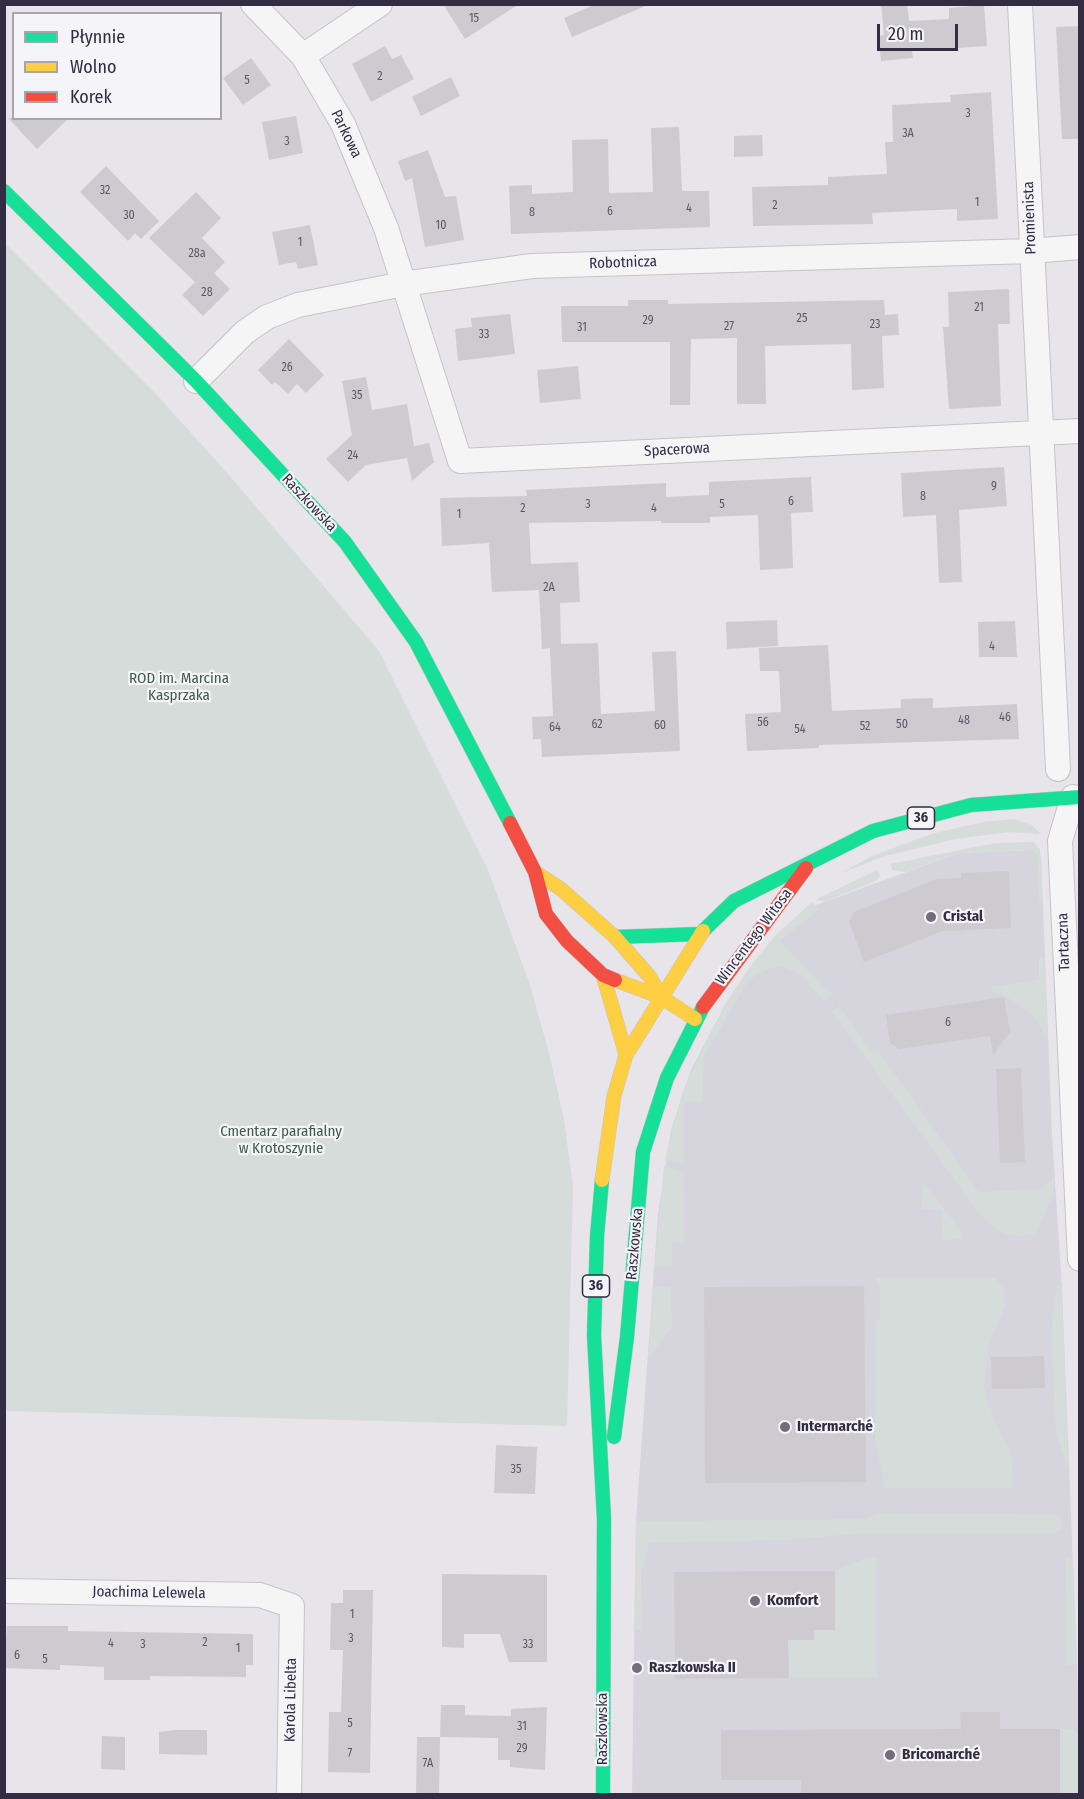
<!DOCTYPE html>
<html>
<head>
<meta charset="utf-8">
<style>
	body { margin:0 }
	#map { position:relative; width:1084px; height:1799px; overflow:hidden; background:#e7e5ea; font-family:"Fira Sans Condensed",sans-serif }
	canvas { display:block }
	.frame { position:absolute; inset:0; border:6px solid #322d42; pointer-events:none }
	.legend { position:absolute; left:12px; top:12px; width:210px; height:108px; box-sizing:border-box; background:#f5f4f8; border:2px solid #a7a4af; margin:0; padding:8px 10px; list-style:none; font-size:18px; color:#322d42 }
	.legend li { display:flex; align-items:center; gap:12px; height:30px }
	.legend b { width:30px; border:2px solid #a7a4af }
	.scale { position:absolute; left:877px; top:24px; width:81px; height:27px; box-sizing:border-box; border:3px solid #322d42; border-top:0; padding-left:8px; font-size:18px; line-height:21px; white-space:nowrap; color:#322d42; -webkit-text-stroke:4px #f5f4f8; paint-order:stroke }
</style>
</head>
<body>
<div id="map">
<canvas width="1084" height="1799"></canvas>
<div class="frame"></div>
<ul class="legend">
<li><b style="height:8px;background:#16e098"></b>Płynnie</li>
<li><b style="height:8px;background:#ffcf43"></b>Wolno</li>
<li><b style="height:8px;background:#f24e42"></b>Korek</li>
</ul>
<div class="scale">20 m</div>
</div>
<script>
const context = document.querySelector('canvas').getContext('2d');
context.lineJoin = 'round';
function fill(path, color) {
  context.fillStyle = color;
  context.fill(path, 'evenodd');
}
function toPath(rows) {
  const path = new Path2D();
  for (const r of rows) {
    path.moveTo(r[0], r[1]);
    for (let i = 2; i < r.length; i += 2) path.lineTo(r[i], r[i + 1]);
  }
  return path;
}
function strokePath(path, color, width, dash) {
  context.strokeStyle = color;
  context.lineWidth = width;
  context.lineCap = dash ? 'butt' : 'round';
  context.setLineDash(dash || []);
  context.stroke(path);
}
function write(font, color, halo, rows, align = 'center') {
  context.font = font + ' "Fira Sans Condensed",sans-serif';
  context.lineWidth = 4.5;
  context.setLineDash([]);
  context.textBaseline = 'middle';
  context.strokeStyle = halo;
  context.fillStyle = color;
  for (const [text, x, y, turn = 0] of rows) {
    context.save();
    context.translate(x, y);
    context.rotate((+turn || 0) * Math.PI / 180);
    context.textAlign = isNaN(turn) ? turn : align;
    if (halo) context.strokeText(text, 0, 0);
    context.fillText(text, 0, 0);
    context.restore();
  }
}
fill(toPath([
	[1033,850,1041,856,1052,1136,1062,1288,1079,1719,1079,1794,632,1794,636,1521,658,1214,671,1130,691,1070,726,1003,747,971,775,936,811,903,816,905,959,853]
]), '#d6d4dd');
fill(toPath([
	[5,243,156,394,228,474,379,651,488,870,530,985,549,1053,564,1120,573,1186,567,1426,5,1411],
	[1013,819,1032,825,1041,834,1009,832,955,839,885,856,841,873,872,856,931,834,983,822],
	[1034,842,1040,850,1043,903,1039,902,1037,853,1033,850,959,853,905,872,893,871,890,864,995,843],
	[877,870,880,876,876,881,824,902,817,899],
	[811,903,821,908,780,941,828,991,835,993,824,1002,802,976,783,966,766,970,755,976,745,986,704,1057,703,1101,683,1102,683,1164,665,1159,683,1090,726,1003,747,971,775,936],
	[1039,957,1045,957,1048,1042,1036,1018,1029,1012,1010,999,992,992,992,986,1039,980],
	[839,1006,873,1053,878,1050,979,1192,1041,1189,1055,1176,1054,1192,1035,1235,1013,1236,997,1230,980,1215,832,1012],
	[664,1166,683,1173,684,1243,672,1243,672,1267,655,1267],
	[923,1181,962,1232,961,1239,942,1240,941,1209,921,1209],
	[879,1278,996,1278,1003,1288,1006,1305,990,1341,984,1386,994,1419,1011,1452,1013,1484,1011,1488,885,1488,875,1441,875,1320,880,1320,880,1287,875,1279],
	[1057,1284,1062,1288,1068,1470,1056,1434,1054,1415,1052,1323],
	[653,1287,671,1287,672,1328,649,1357],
	[879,1513,1053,1514,1060,1517,1062,1524,1060,1530,1053,1533,868,1533,784,1540,650,1543,641,1572,642,1630,634,1630,636,1521,866,1519],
	[1065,1556,1073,1559,1077,1662,1073,1665,1066,1665],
	[868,1557,877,1557,877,1677,789,1678,788,1640,813,1640,814,1630,835,1630,835,1571],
	[1060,1729,1073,1729,1079,1734,1079,1794,1060,1794]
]), '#d5dcd9');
fill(toPath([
	[443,4,519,4,465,39],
	[596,4,648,4,648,5,572,37,564,18],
	[881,4,907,4,909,21,949,19,949,8,984,5,987,46,912,51,913,58,881,61,878,36,884,35],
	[1080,26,1080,139,1062,139,1056,27],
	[385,46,392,59,401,55,414,79,371,102,352,64],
	[251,58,271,85,243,105,223,78],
	[451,77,460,96,421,116,412,97],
	[991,92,998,219,957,221,957,209,872,213,873,224,753,226,752,187,828,185,828,177,887,174,885,142,893,142,892,105,951,102,950,95],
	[296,116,303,153,269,160,262,122],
	[8,118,69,118,37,149],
	[679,127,682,191,709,191,710,227,511,234,509,186,532,185,532,194,573,192,572,140,608,139,609,193,653,192,651,128],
	[762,135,763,156,734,157,734,136],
	[428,150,445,197,456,196,464,240,425,247,412,178,405,181,398,161],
	[106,166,159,221,141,239,135,233,128,241,80,192],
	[196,192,221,218,202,238,225,262,214,273,230,289,203,316,182,295,195,282,149,238],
	[310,225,318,265,298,269,296,262,279,265,272,232],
	[1009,289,1010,324,998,324,1001,406,949,409,943,327,949,327,948,292],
	[628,300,668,300,668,304,884,300,885,315,898,314,899,335,882,336,884,388,852,390,851,344,765,346,766,404,737,404,737,338,691,339,690,405,670,405,670,342,562,342,561,306,628,306],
	[510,314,515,354,458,361,455,329,472,327,471,318],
	[289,339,324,375,306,393,297,384,288,394,275,382,272,385,258,370],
	[578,366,581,399,540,403,537,370],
	[366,377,372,410,407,404,414,446,429,443,434,462,412,481,407,458,366,465,348,482,326,459,352,435,342,381],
	[1004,467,1007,506,959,510,962,582,939,583,936,515,903,517,901,473],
	[811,477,813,512,791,513,793,568,760,570,758,515,710,517,710,523,661,523,661,521,529,523,531,564,578,562,580,602,560,603,561,644,598,643,601,714,655,711,652,652,676,651,680,751,542,757,541,739,533,739,532,717,553,716,550,648,542,649,539,590,492,592,489,543,442,546,440,498,527,496,526,490,666,483,666,497,709,495,709,482],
	[777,620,778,646,727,649,726,622],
	[1015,621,1017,657,979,657,978,622],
	[828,645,832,711,901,708,901,699,933,698,933,708,1017,704,1019,739,819,745,819,748,747,751,745,714,781,712,779,671,760,671,759,648],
	[1009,871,1011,928,943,931,864,962,849,922,854,912,937,879,961,878,961,873],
	[1004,997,1010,1032,993,1055,990,1036,899,1049,890,1043,886,1015],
	[1021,1068,1025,1162,1000,1163,996,1069],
	[864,1286,866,1482,705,1483,704,1287],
	[1044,1356,1045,1388,992,1389,991,1357],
	[496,1445,537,1447,535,1494,494,1493],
	[835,1571,835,1630,814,1630,814,1640,788,1640,789,1678,675,1679,674,1572],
	[442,1574,547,1575,547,1662,509,1662,500,1634,464,1634,464,1648,442,1647],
	[343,1590,373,1590,370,1773,328,1772,329,1712,341,1712,343,1650,330,1650,331,1603,343,1603],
	[7,1626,68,1626,68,1631,253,1634,253,1665,246,1665,246,1677,150,1676,150,1680,104,1680,104,1667,60,1665,60,1670,4,1668],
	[441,1705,465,1705,465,1715,511,1716,511,1709,547,1707,545,1770,510,1767,510,1760,498,1760,498,1738,440,1737],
	[960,1712,1000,1712,1000,1729,1060,1729,1060,1794,801,1794,801,1780,721,1780,721,1730,961,1729],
	[174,1730,207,1730,207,1755,159,1754,159,1732],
	[102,1736,125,1737,125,1770,101,1769],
	[417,1737,440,1737,439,1794,416,1794]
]), '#cecbd0');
const street = toPath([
	[253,4,303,56,343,124,386,228,460,461,1080,431],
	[1020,4,1058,769],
	[303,56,380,4],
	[196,381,245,332,267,317,298,305,403,284,532,266,1031,251,1080,247],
	[1073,797,1060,841,1080,1259],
	[4,1591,260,1595,292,1606,289,1794]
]);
const fast = toPath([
	[4,191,196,381,345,542,416,642,510,823],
	[703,931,734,901,873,831,971,805,1080,797],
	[615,937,699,934],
	[602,1180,597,1236,594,1335,604,1519,603,1794],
	[614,1437,627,1337,643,1152,667,1078,703,1007]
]);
const slow = toPath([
	[535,872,561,889,615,937,650,977,661,997],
	[603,975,626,1055],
	[615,980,661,997,695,1019],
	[602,1180,614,1096,626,1055,703,931]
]);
const jam = toPath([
	[510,823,535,872,546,914,567,941,603,975,615,980],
	[703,1007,806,868]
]);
strokePath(street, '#c5c3c8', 26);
strokePath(fast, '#c5c3c8', 15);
strokePath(slow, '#c5c3c8', 15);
strokePath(jam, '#c5c3c8', 15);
strokePath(street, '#f5f5f6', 24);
strokePath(fast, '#16e098', 14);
strokePath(slow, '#ffcf43', 14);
strokePath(jam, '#f24e42', 14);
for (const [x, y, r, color] of [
	[931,917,6,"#716d7d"],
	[785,1427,6,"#716d7d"],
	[755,1601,6,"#716d7d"],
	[637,1668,6,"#716d7d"],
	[890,1755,6,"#716d7d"]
]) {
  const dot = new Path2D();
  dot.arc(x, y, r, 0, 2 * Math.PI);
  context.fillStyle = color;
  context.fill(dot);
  strokePath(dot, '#f5f4f8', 2);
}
write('12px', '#5a5667', null, [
	["15",474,19],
	["2",380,77],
	["5",247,81],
	["3",968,114],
	["3A",908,134],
	["3",287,142],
	["32",105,191],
	["1",977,203],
	["2",775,206],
	["4",689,209],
	["6",610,212],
	["8",532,213],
	["30",129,216],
	["10",441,226],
	["1",300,243],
	["28a",197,254],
	["28",207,293],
	["21",979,308],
	["25",802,319],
	["29",648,321],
	["23",875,325],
	["27",729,327],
	["31",582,328],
	["33",484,335],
	["26",287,368],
	["35",357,396],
	["24",353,456],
	["9",994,487],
	["8",923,497],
	["6",791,502],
	["3",588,505],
	["5",722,505],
	["2",523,509],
	["4",654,509],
	["1",459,515],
	["2A",549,588],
	["4",992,647],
	["46",1005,718],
	["48",964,721],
	["56",763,723],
	["62",597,725],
	["50",902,725],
	["60",660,726],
	["52",865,727],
	["64",555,728],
	["54",800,730],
	["6",948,1023],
	["35",516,1470],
	["1",352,1615],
	["3",351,1639],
	["2",205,1643],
	["4",111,1644],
	["3",143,1645],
	["33",528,1645],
	["1",238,1649],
	["6",17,1656],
	["5",45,1660],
	["5",350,1724],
	["31",522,1727],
	["29",522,1749],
	["7",350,1754],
	["7A",428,1764]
]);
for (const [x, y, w] of [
	[921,818,27],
	[596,1286,27]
]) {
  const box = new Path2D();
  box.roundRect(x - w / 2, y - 11, w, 22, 4.5);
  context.fillStyle = '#f5f4f8';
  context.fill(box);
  strokePath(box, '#322d42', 1.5);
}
write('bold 14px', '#322d42', null, [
	["36",921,818],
	["36",596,1286]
]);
write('15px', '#322d42', '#f5f4f8', [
	["Parkowa",346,134,64],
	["Promienista",1030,218,-92],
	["Robotnicza",623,263,-2],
	["Spacerowa",677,450,-3],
	["Raszkowska",309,503,47],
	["Wincentego Witosa",754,937,-53],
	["Tartaczna",1064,942,-92],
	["Raszkowska",635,1244,-85],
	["Joachima Lelewela",149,1593,1],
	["Karola Libelta",291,1700,-89],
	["Raszkowska",603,1729,-90]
]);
write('15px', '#3b5d4a', '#f5f4f8', [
	["ROD im. Marcina",179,679],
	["Kasprzaka",179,696],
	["Cmentarz parafialny",281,1132],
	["w Krotoszynie",281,1149]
]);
write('bold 15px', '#322d42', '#f5f4f8', [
	["Cristal",943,917],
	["Intermarché",797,1427],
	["Komfort",767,1601],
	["Raszkowska II",649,1668],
	["Bricomarché",902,1755]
], 'left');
</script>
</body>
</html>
